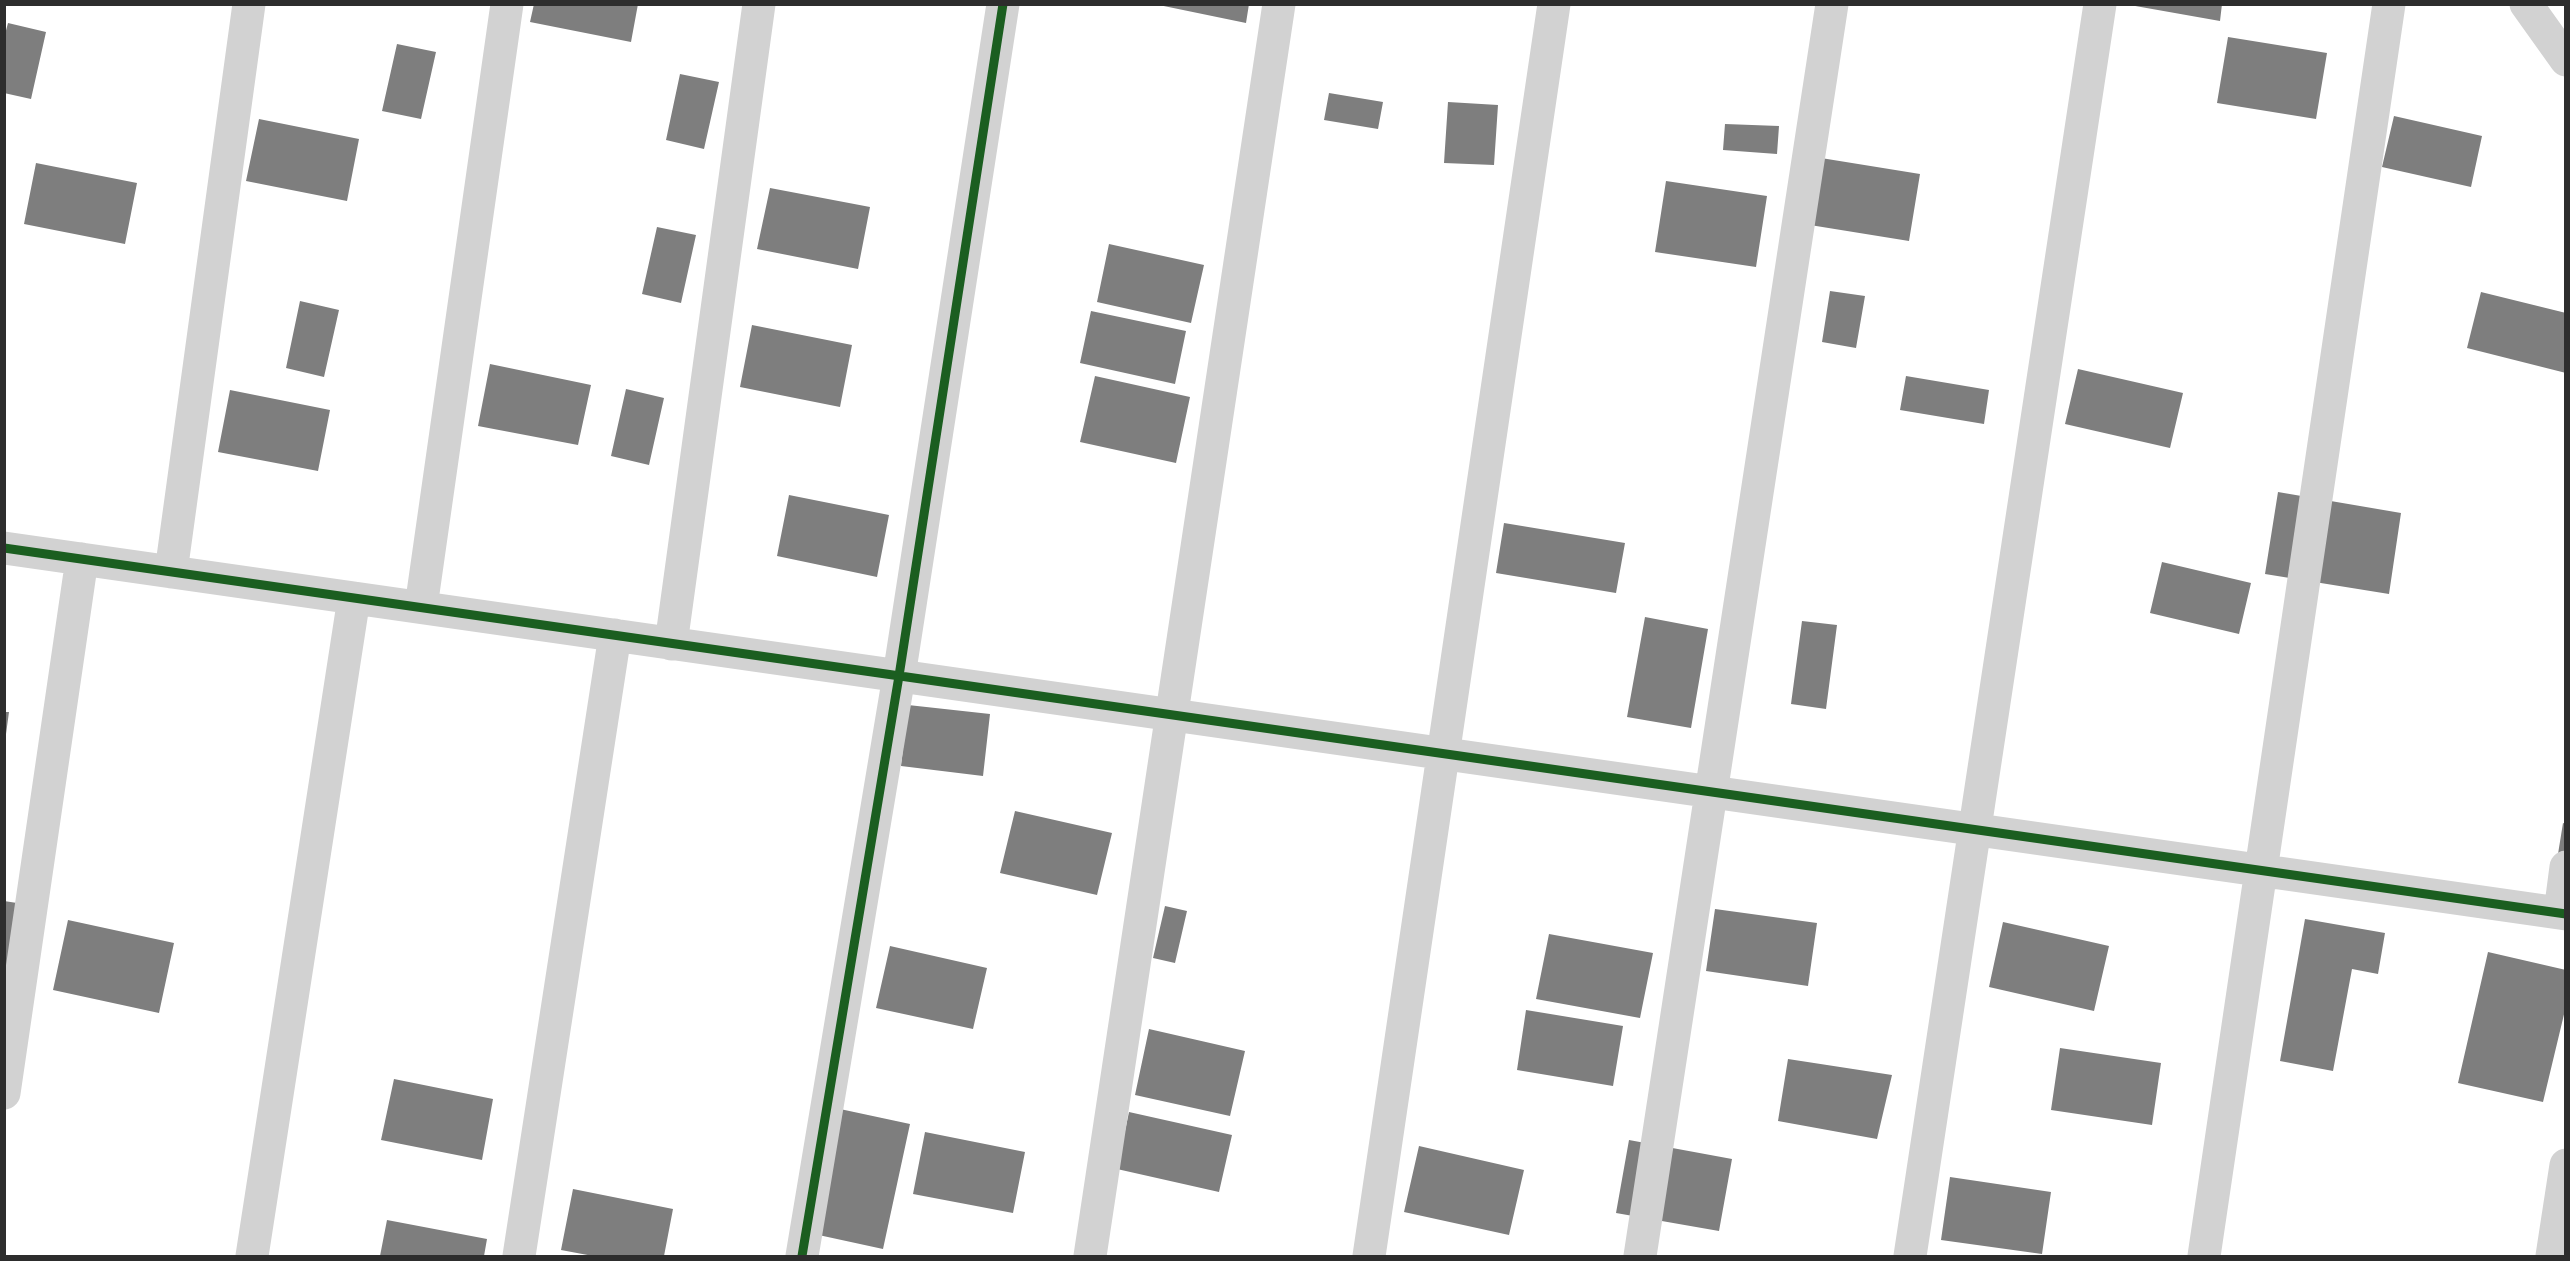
<!DOCTYPE html>
<html>
<head>
<meta charset="utf-8">
<style>
	body { margin:0 }
	#map { position:relative; width:2570px; height:1261px; overflow:hidden; background:#fff; font-family:Lato,sans-serif }
	canvas { display:block }
	.frame { position:absolute; inset:0; border:6px solid #2d2d2d; pointer-events:none }
</style>
</head>
<body>
<div id="map">
<canvas width="2570" height="1261"></canvas>
<div class="frame"></div>
</div>
<script>
const context = document.querySelector('canvas').getContext('2d');
context.lineJoin = 'round';
function fill(path, color) {
  context.fillStyle = color;
  context.fill(path, 'evenodd');
}
function toPath(rows) {
  const path = new Path2D();
  for (const r of rows) {
    path.moveTo(r[0], r[1]);
    for (let i = 2; i < r.length; i += 2) path.lineTo(r[i], r[i + 1]);
  }
  return path;
}
function strokePath(path, color, width, dash) {
  context.strokeStyle = color;
  context.lineWidth = width;
  context.lineCap = dash ? 'butt' : 'round';
  context.setLineDash(dash || []);
  context.stroke(path);
}
fill(toPath([
	[534,4,638,4,631,42,530,22],
	[1154,4,1249,4,1246,23],
	[2124,4,2222,4,2220,21],
	[8,23,46,32,31,99,4,93,4,38],
	[2228,37,2327,53,2316,119,2217,103],
	[397,44,436,52,421,119,382,111],
	[680,74,719,82,704,149,666,140],
	[1329,93,1383,102,1378,129,1324,120],
	[1448,102,1498,105,1494,165,1444,163],
	[2394,116,2482,136,2471,187,2382,167],
	[259,119,359,139,347,201,246,181],
	[1725,124,1779,126,1777,154,1723,150],
	[1821,158,1920,174,1909,241,1810,225],
	[36,163,137,183,125,244,24,224],
	[1666,181,1767,196,1756,267,1655,252],
	[770,188,870,207,858,269,757,249],
	[657,227,696,235,681,303,642,294],
	[1109,244,1204,265,1191,323,1097,302],
	[1830,291,1865,296,1856,348,1822,342],
	[2481,292,2566,313,2566,373,2467,348],
	[300,301,339,310,324,377,286,368],
	[1091,311,1186,331,1175,384,1080,363],
	[752,325,852,345,840,407,740,387],
	[490,364,591,385,578,445,478,426],
	[2078,369,2183,393,2170,448,2065,424],
	[1095,376,1190,397,1176,463,1080,442],
	[1906,376,1989,390,1984,424,1900,410],
	[626,389,664,398,649,465,611,456],
	[230,390,330,410,318,471,218,452],
	[2278,492,2401,513,2389,594,2265,574],
	[789,495,889,515,877,577,777,556],
	[1504,523,1625,543,1616,593,1496,573],
	[2162,562,2251,583,2239,634,2150,613],
	[1645,617,1708,629,1691,728,1627,717],
	[1802,621,1837,625,1826,709,1791,704],
	[908,705,990,714,983,776,901,766],
	[4,712,9,712,6,734,4,734],
	[1015,811,1112,833,1097,895,1000,873],
	[2563,823,2566,824,2566,887,2553,885],
	[4,901,17,903,6,974,4,974],
	[1165,906,1187,911,1175,963,1153,958],
	[1715,909,1817,923,1808,986,1706,971],
	[2305,919,2385,933,2378,974,2352,969,2333,1071,2280,1061],
	[68,920,174,943,159,1013,53,990],
	[2003,922,2109,946,2094,1011,1989,987],
	[1549,934,1653,953,1640,1018,1536,999],
	[890,946,987,968,973,1029,876,1008],
	[2488,952,2566,970,2566,1006,2543,1102,2458,1083],
	[1526,1010,1623,1026,1613,1086,1517,1070],
	[1149,1029,1245,1051,1230,1116,1135,1095],
	[2060,1048,2161,1063,2152,1125,2051,1110],
	[1788,1059,1892,1075,1877,1139,1778,1121],
	[394,1079,493,1099,482,1160,381,1140],
	[840,1109,910,1124,883,1249,814,1234],
	[1129,1112,1232,1135,1219,1192,1117,1169],
	[925,1132,1025,1152,1013,1213,913,1194],
	[1629,1140,1732,1159,1719,1231,1616,1213],
	[1419,1146,1524,1170,1509,1235,1404,1212],
	[1950,1177,2051,1192,2042,1254,1941,1240],
	[573,1189,673,1209,664,1256,593,1256,561,1250],
	[387,1220,487,1239,484,1256,380,1256]
]), '#7e7e7e');
strokePath(toPath([
	[2526,4,2566,60],
	[4,548,2566,914],
	[171,572,249,4],
	[421,607,507,4],
	[671,644,759,4],
	[2560,913,2566,867],
	[4,1093,82,559],
	[252,1256,354,598],
	[519,1256,615,635],
	[802,1256,899,676,1003,4],
	[1090,1256,1279,4],
	[1369,1256,1554,4],
	[1640,1256,1832,4],
	[1910,1256,2100,4],
	[2204,1256,2389,4],
	[2552,1256,2566,1165]
]), '#d2d2d2', 33);
strokePath(toPath([
	[4,548,2566,914],
	[802,1256,899,676,1003,4]
]), '#1b5e20', 9);
</script>
</body>
</html>
